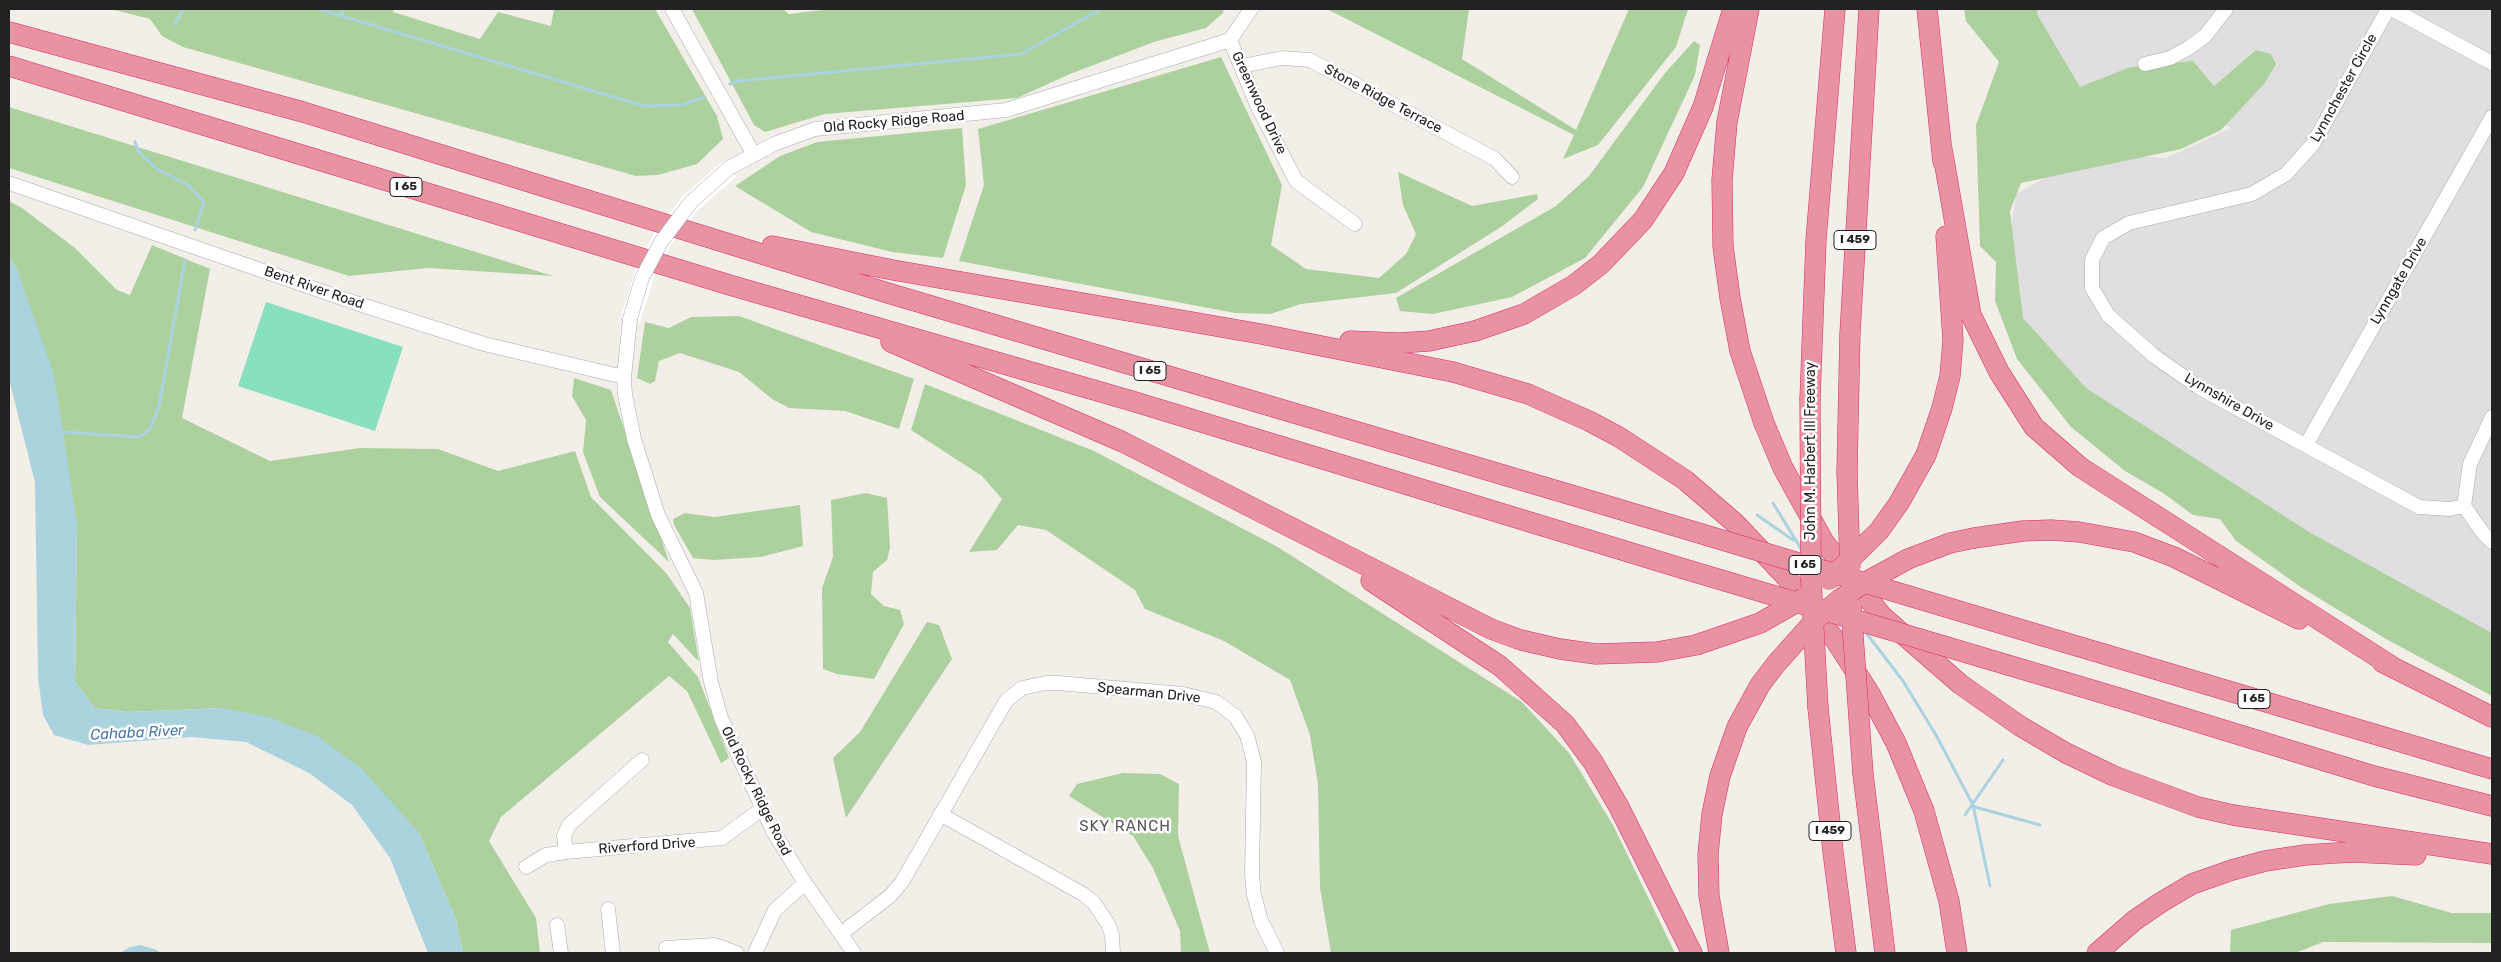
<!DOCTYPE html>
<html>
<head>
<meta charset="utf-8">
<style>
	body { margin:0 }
	#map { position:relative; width:2501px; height:962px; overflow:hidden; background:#f2efe9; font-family:Rubik,sans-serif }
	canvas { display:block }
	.frame { position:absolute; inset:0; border:10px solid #222; pointer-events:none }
</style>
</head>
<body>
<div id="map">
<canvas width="2501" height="962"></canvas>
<div class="frame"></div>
</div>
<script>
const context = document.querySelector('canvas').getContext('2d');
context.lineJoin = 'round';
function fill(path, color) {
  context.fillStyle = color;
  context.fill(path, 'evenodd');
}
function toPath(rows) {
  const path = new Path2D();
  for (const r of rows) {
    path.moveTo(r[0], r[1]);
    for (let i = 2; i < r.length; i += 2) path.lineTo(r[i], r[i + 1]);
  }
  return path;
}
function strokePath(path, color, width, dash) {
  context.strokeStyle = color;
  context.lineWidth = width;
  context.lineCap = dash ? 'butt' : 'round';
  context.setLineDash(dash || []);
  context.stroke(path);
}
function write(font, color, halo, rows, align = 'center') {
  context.font = font + ' Rubik,sans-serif';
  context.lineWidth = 5;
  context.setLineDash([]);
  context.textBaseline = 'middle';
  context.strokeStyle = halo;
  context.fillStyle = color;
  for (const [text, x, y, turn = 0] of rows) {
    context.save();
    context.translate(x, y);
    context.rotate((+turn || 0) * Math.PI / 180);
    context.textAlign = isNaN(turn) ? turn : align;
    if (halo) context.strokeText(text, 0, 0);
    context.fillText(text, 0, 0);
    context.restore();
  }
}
fill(toPath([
	[2014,9,2492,9,2492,642,2039,380,2000,307,2016,194,2088,154,2166,158,2231,128,2159,77,2026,102]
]), '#e0dfdf');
fill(toPath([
	[111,9,394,9,393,12,480,39,498,12,551,26,554,9,655,9,717,116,723,139,697,164,658,175,636,176,183,47,162,36,150,19],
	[692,9,783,9,789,14,830,9,1222,9,1224,12,1206,28,1154,42,1070,74,1017,98,825,114,765,132,754,125],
	[1327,9,1469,9,1462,59,1576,130,1629,9,1688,9,1676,47,1598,145,1563,159,1574,135],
	[1964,9,2037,9,2038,16,2080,87,2130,67,2193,61,2214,86,2256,50,2271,54,2276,64,2264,84,2221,130,2181,149,2021,183,2010,211,2023,318,2086,388,2309,532,2492,633,2492,696,2386,639,2302,588,2236,541,2220,519,2193,515,2163,493,2125,471,2071,427,2017,359,1995,301,1996,262,1980,246,1976,125,1999,62,1966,21],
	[1694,41,1700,45,1695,75,1643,187,1585,258,1512,297,1433,314,1400,311,1396,298,1556,206,1589,176,1665,73],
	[1221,57,1282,185,1271,245,1306,269,1379,278,1406,254,1416,234,1403,205,1398,172,1472,206,1537,194,1538,199,1501,227,1396,293,1301,304,1270,314,1235,313,959,261,984,185,978,129],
	[9,107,553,276,428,268,349,276,9,168],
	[962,128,966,185,943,258,892,252,811,232,735,186,780,156,817,142],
	[9,201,22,208,75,248,117,290,130,295,152,245,210,269,182,418,270,461,360,448,438,449,498,471,575,451,591,497,667,574,690,608,699,662,673,634,668,642,698,677,729,758,721,763,687,691,669,676,501,817,489,841,536,918,540,953,463,953,456,920,419,833,222,708,127,712,95,708,75,682,77,524,18,272,9,257],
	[739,316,914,379,899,429,845,411,789,408,772,399,739,372,680,353,659,361,655,381,650,384,637,378,645,322,669,328,691,317],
	[574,378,611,390,669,562,600,497,583,452,586,420,572,396],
	[925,384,1094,451,1276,546,1522,702,1569,753,1613,825,1675,953,1331,953,1320,888,1318,784,1310,735,1290,680,1224,641,1145,609,1135,590,1046,530,1018,525,997,550,969,552,1002,499,982,476,911,430],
	[866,493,887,498,890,548,887,560,873,572,871,594,884,606,900,610,904,624,874,679,837,674,823,669,822,588,833,557,831,500],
	[800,505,803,546,761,557,713,560,693,558,674,525,673,519,685,513,714,517],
	[927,622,939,625,952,659,846,818,833,758,860,732],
	[1123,773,1160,774,1179,784,1178,836,1210,953,1181,953,1180,931,1153,868,1133,836,1069,796,1077,784],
	[2392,896,2452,913,2492,913,2492,943,2323,942,2295,953,2230,953,2231,930,2329,904]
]), '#add19e');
fill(toPath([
	[266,302,403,347,375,431,238,386]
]), '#88e0be');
fill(toPath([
	[9,257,18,272,54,375,77,524,75,682,95,708,127,712,222,708,268,717,317,736,362,769,419,833,456,920,463,953,428,953,390,858,352,805,309,773,246,742,192,737,88,745,54,735,43,715,38,677,35,482,9,379],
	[140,945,157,950,160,953,120,953,130,947]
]), '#aad3df');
fill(toPath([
	[723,161,736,177,698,210,672,243,655,275,640,322,621,317,636,268,656,230,682,197]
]), '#fff');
strokePath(toPath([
	[318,9,644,106,682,105,704,97],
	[340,16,344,9],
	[175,24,183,9],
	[730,84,738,81,1021,54,1101,9],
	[135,142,139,152,157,169,188,185,204,202,195,230],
	[63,432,139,437,150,429,159,406,185,260],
	[1773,503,1803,552],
	[1757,515,1793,540],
	[1864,630,1903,681,1936,735,1973,805,1990,886],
	[1975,807,2040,825],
	[1965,815,2003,760]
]), '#aad3df', 3);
const minor = toPath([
	[672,9,754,155],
	[2388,9,2313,144,2286,174,2252,194,2129,223,2103,238,2092,260,2092,288,2108,315,2154,356,2200,388,2419,507,2450,509,2464,506],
	[2392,9,2492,63],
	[1230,40,1257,105,1296,181,1355,224],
	[2145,64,2170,58,2187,49,2205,36,2226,9],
	[1242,66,1282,58,1310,60,1495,159,1512,177],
	[729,168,774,144,815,129,1006,110,1230,40,1251,9],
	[9,183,356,303,484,344,624,377],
	[630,319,624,377,625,395,634,439,658,515,696,593,711,682,721,718,773,831,805,883,854,953],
	[2492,417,2470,464,2464,506,2483,533,2492,542],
	[2306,445,2492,117],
	[940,814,1083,894,1094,903,1108,924,1112,935,1113,953],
	[566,852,564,836,569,825,642,760],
	[526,867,546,855,566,852,722,838,762,809],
	[608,909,613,953],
	[557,925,561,953],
	[842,933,890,896,902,882,1006,701,1022,688,1046,683,1058,683,1183,694,1216,702,1235,716,1247,735,1254,762,1252,875,1254,895,1261,921,1277,953],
	[666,948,715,945,737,953],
	[755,953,775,910,805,883]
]);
const highway = toPath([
	[1749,9,1727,122,1722,180,1723,246,1730,298,1740,351,1764,423,1783,468,1824,542,1882,616,1960,684,2020,726,2066,753,2114,776,2198,807,2233,815,2492,854],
	[1927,9,1943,162],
	[9,32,303,112,891,294,1595,502],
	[9,66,733,286,1132,401,1681,568],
	[1942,149,1971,315,1999,372,2034,427,2080,467,2393,667],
	[772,246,893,270,1261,334,1453,372,1528,394,1589,421,1619,437,1685,480,1735,523,1787,578,1836,641,1870,694,1896,743,1924,811,1949,901,1957,953],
	[1350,341,1399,343,1429,341,1475,331,1524,314,1574,285,1601,264,1643,220,1674,173,1703,107,1733,9],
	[891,342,1123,442,1491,629,1521,640,1560,649,1596,654,1657,652,1696,645],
	[1810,399,1816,240,1835,9],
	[1926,455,1942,408,1950,376,1953,340,1946,236],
	[1847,471,1850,333,1869,9],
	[1974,538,2023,531,2051,530,2079,532,2134,542,2174,557,2299,619],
	[1371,581,1500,666,1565,724,1593,762,1619,807,1692,953],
	[2016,628,2492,769],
	[2382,662,2492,717],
	[2119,698,2374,776,2492,806],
	[1818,708,1833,852,1846,953],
	[1863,774,1885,953],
	[1719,953,1709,896,1708,854,1712,814,1720,776,1737,727],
	[2097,953,2135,920,2160,903,2192,884,2232,870,2265,861,2305,855,2352,852,2416,855]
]);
strokePath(minor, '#a9a9a9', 15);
strokePath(highway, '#dc2a67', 21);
strokePath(minor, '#fff', 14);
strokePath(highway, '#e892a2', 20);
const minorBridge = toPath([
	[630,319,642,278,661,242,691,202,729,168]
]);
const highwayBridge = toPath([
	[1810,399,1811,580,1818,708],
	[1847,471,1850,568],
	[1595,502,2016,628],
	[1681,568,2119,698],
	[1829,580,1879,531,1899,503,1926,455],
	[1851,607,1863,774],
	[1696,645,1760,623,1804,598],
	[1737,727,1760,685,1776,664,1816,619,1839,600,1864,583,1908,559,1950,543,1974,538]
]);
strokePath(minorBridge, '#a9a9a9', 15, []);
strokePath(highwayBridge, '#dc2a67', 21, []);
strokePath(minorBridge, '#fff', 14);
strokePath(highwayBridge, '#e892a2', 20);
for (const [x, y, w] of [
	[406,187,32],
	[1855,240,42],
	[1150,371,32],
	[1805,565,32],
	[2254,699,32],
	[1830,831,42]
]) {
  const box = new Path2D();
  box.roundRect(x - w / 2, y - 9.5, w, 19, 4);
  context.fillStyle = '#fff';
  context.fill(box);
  strokePath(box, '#222', 1);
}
write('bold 12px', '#222', null, [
	["I 65",406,187],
	["I 459",1855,240],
	["I 65",1150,371],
	["I 65",1805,565],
	["I 65",2254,699],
	["I 459",1830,831]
]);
write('14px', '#222', '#fff', [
	["Lynnchester Circle",2344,88,-61],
	["Stone Ridge Terrace",1383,99,28],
	["Greenwood Drive",1259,103,65],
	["Old Rocky Ridge Road",894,122,-5],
	["Lynngate Drive",2399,281,-60],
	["Bent River Road",314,288,19],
	["Lynnshire Drive",2229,402,30],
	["John M. Harbert III Freeway",1811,451,-90],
	["Spearman Drive",1149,693,6],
	["Old Rocky Ridge Road",756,791,64],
	["Riverford Drive",647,846,-4]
]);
write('italic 15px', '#4a7aab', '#fff', [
	["Cahaba River",137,733,-3]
]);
context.letterSpacing = '1px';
write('15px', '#555', '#fff', [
	["SKY RANCH",1125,827]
]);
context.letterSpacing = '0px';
</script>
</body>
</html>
